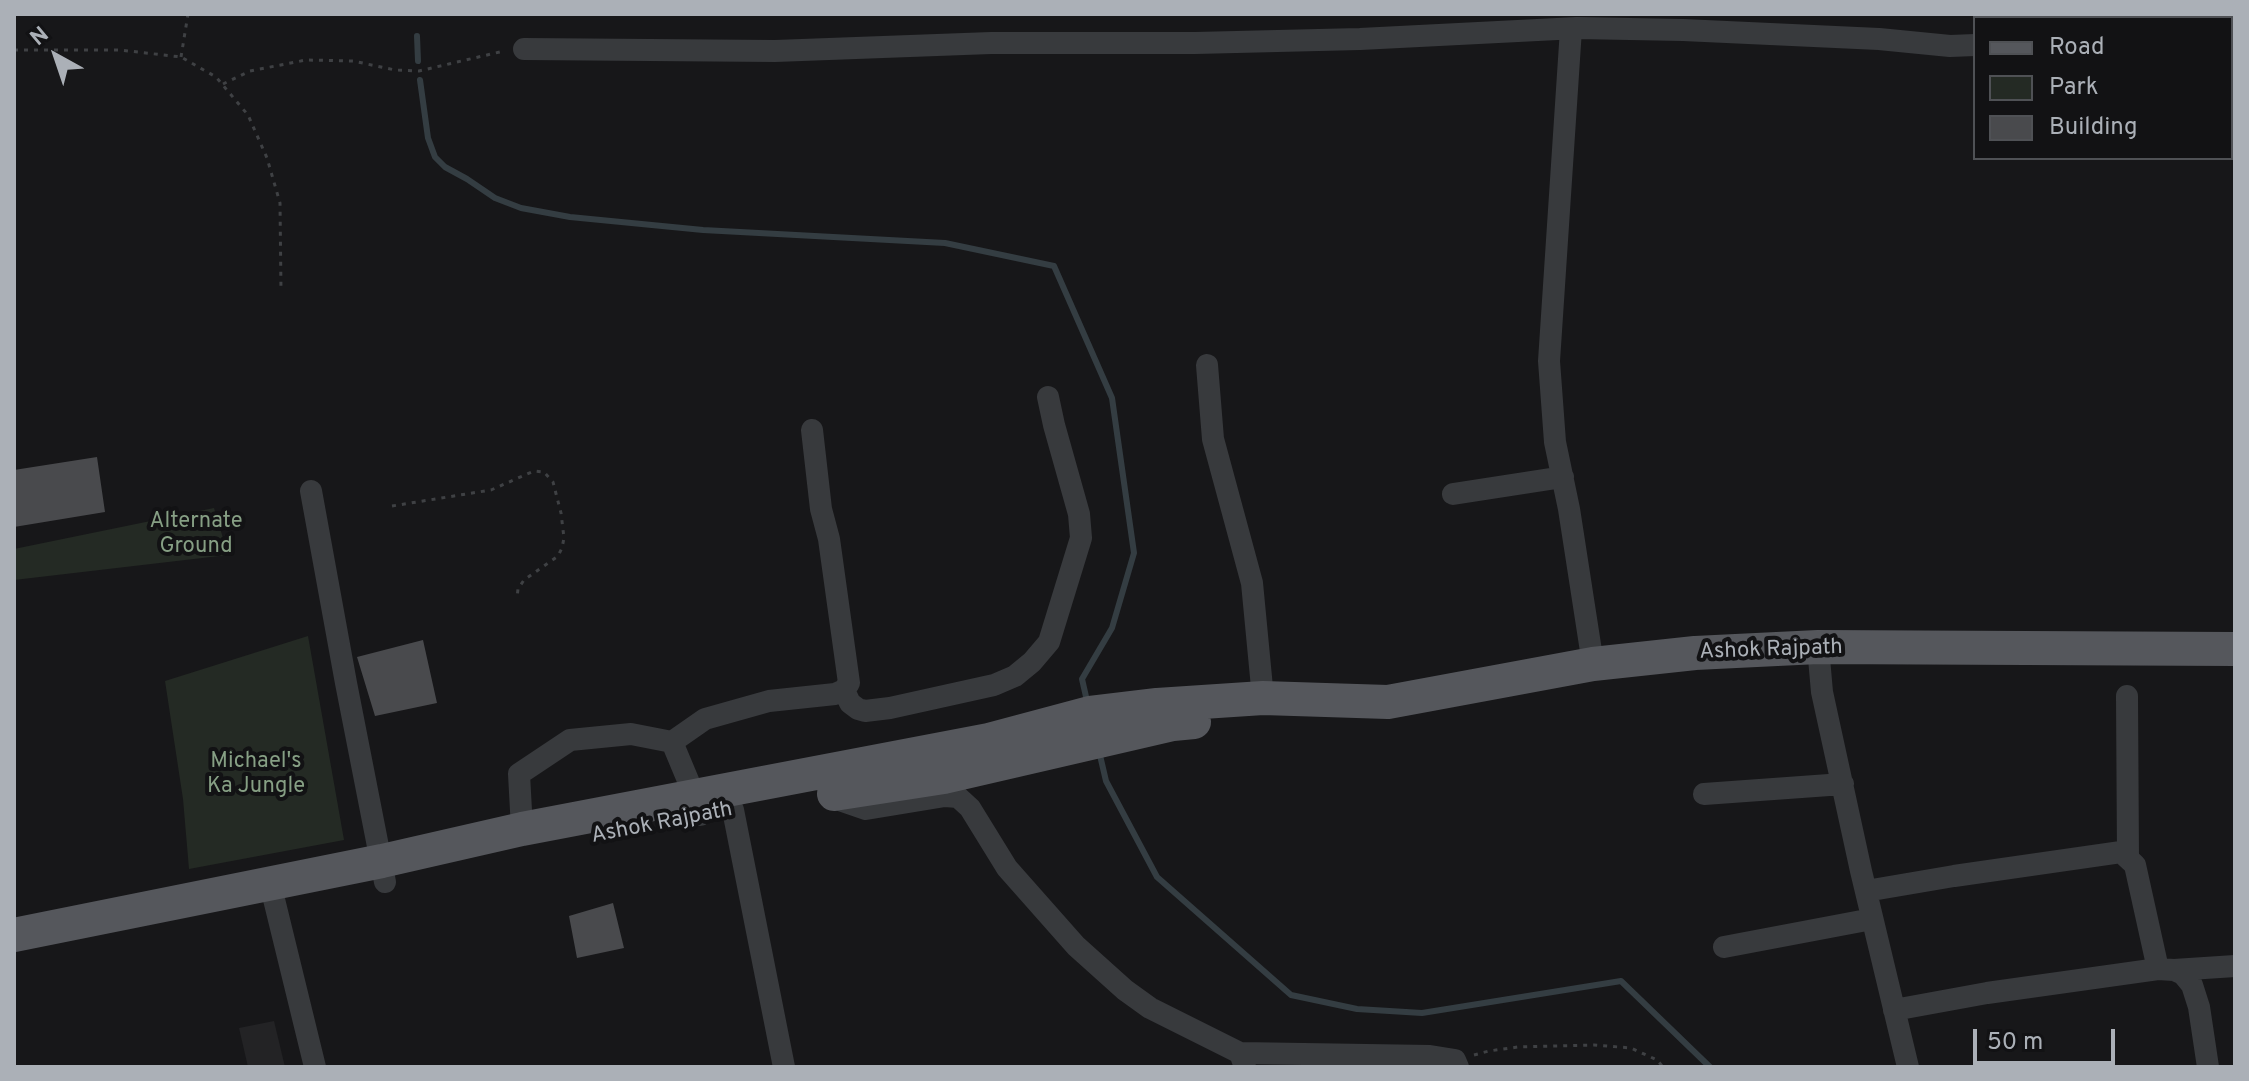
<!DOCTYPE html>
<html>
<head>
<meta charset="utf-8">
<style>
	body { margin:0 }
	#map { position:relative; width:2249px; height:1081px; overflow:hidden; background:#171719; font-family:Overpass,sans-serif }
	canvas { display:block }
	.frame { position:absolute; inset:0; border:16px solid #abb0b7; pointer-events:none }
	.legend { position:absolute; left:1973px; top:16px; width:260px; height:144px; box-sizing:border-box; background:#121214; border:2px solid #4f5155; margin:0; padding:10px 14px; list-style:none; font-size:24px; color:#abb0b7 }
	.legend li { display:flex; align-items:center; gap:16px; height:40px }
	.legend b { width:40px; border:2px solid #4f5155 }
	.north { position:absolute; left:16px; top:16px; width:80px; height:80px; -webkit-text-stroke:6px #121214; paint-order:stroke; rotate:320deg; font-size:22px; font-weight:700; line-height:32px; text-align:center; color:#abb0b7 }
	.north::after { content:''; display:block; margin:auto; width:28px; height:36px; background:#abb0b7; clip-path:polygon(50% 0,100% 100%,50% 72%,0 100%) }
	.scale { position:absolute; left:1973px; top:1029px; width:142px; height:36px; box-sizing:border-box; border:4px solid #abb0b7; border-top:0; padding-left:10px; font-size:24px; line-height:28px; white-space:nowrap; color:#abb0b7; -webkit-text-stroke:6px #121214; paint-order:stroke }
</style>
</head>
<body>
<div id="map">
<canvas width="2249" height="1081"></canvas>
<div class="frame"></div>
<ul class="legend">
<li><b style="height:10px;background:#55575c"></b>Road</li>
<li><b style="height:22px;background:#242a24"></b>Park</li>
<li><b style="height:22px;background:#494a4d"></b>Building</li>
</ul>
<div class="north">N</div>
<div class="scale">50 m</div>
</div>
<script>
const context = document.querySelector('canvas').getContext('2d');
context.lineJoin = 'round';
function fill(path, color) {
  context.fillStyle = color;
  context.fill(path, 'evenodd');
}
function toPath(rows) {
  const path = new Path2D();
  for (const r of rows) {
    path.moveTo(r[0], r[1]);
    for (let i = 2; i < r.length; i += 2) path.lineTo(r[i], r[i + 1]);
  }
  return path;
}
function strokePath(path, color, width, dash) {
  context.strokeStyle = color;
  context.lineWidth = width;
  context.lineCap = dash ? 'butt' : 'round';
  context.setLineDash(dash || []);
  context.stroke(path);
}
function write(font, color, halo, rows, align = 'center') {
  context.font = font + ' Overpass,sans-serif';
  context.lineWidth = 8;
  context.setLineDash([]);
  context.textBaseline = 'middle';
  context.strokeStyle = halo;
  context.fillStyle = color;
  for (const [text, x, y, turn = 0] of rows) {
    context.save();
    context.translate(x, y);
    context.rotate((+turn || 0) * Math.PI / 180);
    context.textAlign = isNaN(turn) ? turn : align;
    if (halo) context.strokeText(text, 0, 0);
    context.fillText(text, 0, 0);
    context.restore();
  }
}
fill(toPath([
	[274,1021,285,1067,248,1067,239,1028]
]), '#232325');
fill(toPath([
	[214,508,228,555,14,580,14,549],
	[308,636,344,840,189,869,183,799,165,681]
]), '#242a24');
strokePath(toPath([
	[417,36,418,61],
	[420,80,428,138,435,157,445,167,467,179,495,198,521,208,570,217,703,230,945,243,1054,266,1112,398,1134,553,1112,628,1082,679,1087,701],
	[1099,751,1106,781,1157,877,1291,995,1357,1009,1422,1013,1621,981,1710,1067]
]), '#343d42', 6);
fill(toPath([
	[97,457,105,512,14,527,14,470],
	[423,640,437,703,375,716,357,657],
	[613,903,624,948,577,958,569,916]
]), '#494a4d');
strokePath(toPath([
	[14,50,120,50,181,57,216,77,248,115,267,158,280,203,281,291],
	[181,57,188,14],
	[223,84,250,71,306,60,353,61,395,70,419,71,504,51],
	[392,506,491,490,534,471,544,472,553,482,561,513,564,538,562,548,558,556,524,580,518,589,517,598],
	[1474,1055,1489,1051,1518,1047,1594,1045,1631,1048,1657,1060,1663,1067]
]), '#3f4144', 3, [4, 6]);
strokePath(toPath([
	[1571,29,1549,361,1555,442,1569,509,1593,664],
	[2231,30,2235,30],
	[524,49,775,51,991,43,1195,43,1360,39,1577,28,1683,30,1879,39,1950,46,1975,45],
	[1207,365,1213,439,1252,583,1263,698],
	[311,491,346,683,385,882],
	[1453,494,1563,477],
	[1818,647,1822,692,1861,871,1908,1067],
	[844,690,850,703,858,709,865,711,890,708,994,685,1015,676,1032,662,1049,642,1081,538,1079,514,1054,425,1048,397],
	[2127,696,2128,857],
	[672,742,705,719,769,701,835,694,844,690,849,683,829,539,821,509,812,430],
	[1704,794,1843,784],
	[834,798,866,809,945,796,958,797,970,808,1007,868,1076,946,1125,990,1150,1008,1240,1053,1245,1067],
	[733,810,784,1067],
	[522,829,519,774,570,740,631,734,672,742,695,797,700,815],
	[270,883,315,1067],
	[1866,891,1954,876,2121,852,2135,865,2158,969],
	[1724,947,1872,919],
	[2174,970,2235,966],
	[1894,1010,1987,993,2158,969,2174,970,2183,974,2192,985,2199,1007,2208,1067],
	[1240,1053,1430,1056,1455,1060,1458,1067]
]), '#383a3d', 22);
strokePath(toPath([
	[834,794,944,777,1173,724,1194,722],
	[14,935,382,861,522,829,989,740,1090,713,1157,705,1263,698,1388,702,1593,664,1695,653,1818,647,2235,649]
]), '#55575c', 34);
write('22px', '#869f84', '#121214', [
	["Alternate",196,523],
	["Ground",196,548],
	["Michael's",256,763],
	["Ka Jungle",256,788]
]);
write('22px', '#abb0b7', '#121214', [
	["Ashok Rajpath",1771,651,-2],
	["Ashok Rajpath",662,824,-11]
]);
</script>
</body>
</html>
